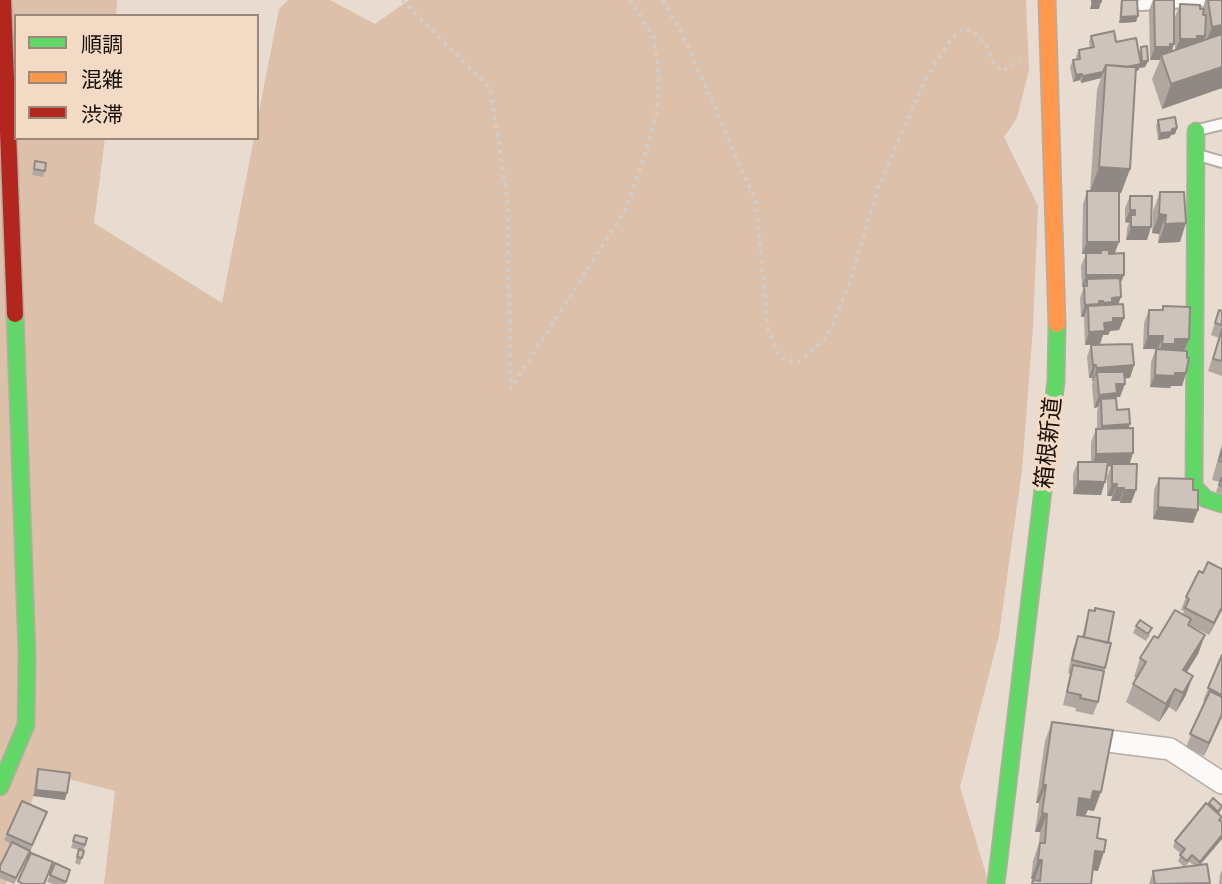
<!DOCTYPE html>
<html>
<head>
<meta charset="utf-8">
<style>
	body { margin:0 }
	#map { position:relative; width:1222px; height:884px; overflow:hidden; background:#e8dbd0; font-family:Quicksand,"Noto Sans JP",sans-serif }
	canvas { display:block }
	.legend { position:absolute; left:14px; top:14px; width:245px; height:126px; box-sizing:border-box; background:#f2dac5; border:2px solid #9a8979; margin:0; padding:9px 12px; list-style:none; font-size:21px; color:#170f08 }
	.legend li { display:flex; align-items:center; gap:14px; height:35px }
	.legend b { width:35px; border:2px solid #9a8979 }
</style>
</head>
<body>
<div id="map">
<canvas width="1222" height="884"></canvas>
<ul class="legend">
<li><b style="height:9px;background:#63d668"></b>順調</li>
<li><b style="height:9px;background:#ff974d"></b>混雑</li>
<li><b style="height:9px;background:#b3261e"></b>渋滞</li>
</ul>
</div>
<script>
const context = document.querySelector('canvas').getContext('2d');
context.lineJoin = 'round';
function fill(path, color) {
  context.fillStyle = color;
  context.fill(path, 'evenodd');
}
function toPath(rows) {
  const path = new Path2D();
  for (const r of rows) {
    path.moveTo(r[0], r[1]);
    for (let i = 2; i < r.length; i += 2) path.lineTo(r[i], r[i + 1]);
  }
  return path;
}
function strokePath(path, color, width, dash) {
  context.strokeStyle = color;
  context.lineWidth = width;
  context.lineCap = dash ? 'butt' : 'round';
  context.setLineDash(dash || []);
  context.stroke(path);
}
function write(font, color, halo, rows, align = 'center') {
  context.font = font + ' Quicksand,"Noto Sans JP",sans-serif';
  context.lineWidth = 7;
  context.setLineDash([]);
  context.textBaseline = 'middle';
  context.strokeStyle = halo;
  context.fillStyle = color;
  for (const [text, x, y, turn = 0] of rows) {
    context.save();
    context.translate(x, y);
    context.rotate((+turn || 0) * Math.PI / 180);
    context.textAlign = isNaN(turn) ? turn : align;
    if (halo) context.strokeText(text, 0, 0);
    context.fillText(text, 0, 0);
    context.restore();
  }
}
fill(toPath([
	[0,0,117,0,116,16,16,16,16,138,105,138,94,223,222,303,254,138,257,138,257,122,279,9,288,0,330,0,375,24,409,0,1026,0,1029,70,1017,118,1004,137,1038,206,1033,327,1022,470,999,635,960,787,989,884,104,884,115,791,41,772,6,884,0,884]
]), '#dcc0a9');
const lane = toPath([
	[1141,5,1213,0],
	[1198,130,1222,124],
	[1198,155,1222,162]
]);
const street = toPath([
	[1085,738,1170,749,1222,783]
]);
const fast = toPath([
	[1196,131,1194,487,1206,499,1222,504],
	[0,787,26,725,27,655,15,314],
	[996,884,1056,381,1057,324]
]);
const slow = toPath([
	[1047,0,1057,324]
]);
const jam = toPath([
	[3,0,15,314]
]);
strokePath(lane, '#b6aca3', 14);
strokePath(street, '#b6aca3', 24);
strokePath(fast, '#b6aca3', 19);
strokePath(slow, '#b6aca3', 19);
strokePath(jam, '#b6aca3', 19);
strokePath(toPath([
	[402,0,490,88,507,195,511,389,627,207,643,161,656,117,659,77,654,38,630,0],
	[663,0,686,42,756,202,768,328,775,350,786,361,798,362,824,340,833,324,849,285,879,185,927,76,952,38,964,28,978,35,987,47,994,65,1003,71,1020,60]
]), '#d1cdca', 3.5, [3.5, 5]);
strokePath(lane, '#fcfaf8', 10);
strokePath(street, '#fcfaf8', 21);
strokePath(fast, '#63d668', 16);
strokePath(slow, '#ff974d', 16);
strokePath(jam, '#b3261e', 16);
fill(toPath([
	[1121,0,1137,0,1136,22,1119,23],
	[1153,0,1154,0,1172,51,1175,50,1175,17,1180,4,1203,9,1205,0,1222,0,1222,88,1162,109,1152,79,1160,60,1150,60,1149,10],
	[1091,36,1116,42,1139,53,1141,47,1148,61,1145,67,1139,68,1139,70,1136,71,1130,169,1121,193,1119,193,1115,254,1124,275,1120,284,1118,305,1124,318,1119,330,1110,331,1108,335,1103,335,1100,344,1085,345,1084,317,1081,317,1080,298,1084,287,1082,287,1081,266,1086,254,1082,254,1083,204,1087,191,1090,191,1097,90,1101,78,1081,83,1080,80,1073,82,1070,67,1073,60,1077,60,1076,56,1079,50,1090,48,1089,42],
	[1158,120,1177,128,1175,134,1171,135,1169,138,1158,140,1156,126],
	[35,161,45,171,43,177,32,175],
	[1160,192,1180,242,1158,243,1159,234,1152,233,1153,211],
	[1130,196,1147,240,1126,240,1127,228,1129,223,1125,222,1125,208],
	[1163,306,1185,351,1186,373,1182,386,1171,386,1170,388,1150,387,1151,362,1156,349,1158,349,1143,349,1144,323,1149,310,1162,310],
	[1219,310,1222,311,1222,376,1208,371,1219,338,1211,335],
	[1091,345,1134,365,1130,378,1124,378,1120,397,1116,397,1115,399,1117,410,1129,428,1129,464,1136,490,1131,503,1120,503,1120,501,1111,501,1112,496,1107,496,1107,477,1111,466,1108,466,1101,495,1073,494,1073,474,1078,462,1091,462,1091,442,1096,429,1097,429,1097,412,1098,407,1094,408,1092,385,1093,381,1092,381,1092,378,1089,378,1087,357],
	[1222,444,1222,494,1216,492,1220,482,1212,480],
	[1159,478,1193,490,1198,510,1193,523,1153,519,1154,490],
	[1222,569,1222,610,1209,635,1189,625,1205,635,1198,654,1187,672,1186,695,1176,712,1169,707,1159,722,1126,702,1133,684,1136,678,1134,677,1140,658,1158,638,1183,614,1184,611,1181,610,1186,597,1203,573],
	[1089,610,1108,643,1105,668,1098,702,1093,715,1075,711,1076,708,1063,705,1070,674,1068,673,1073,649,1078,636,1082,637],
	[1136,626,1150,635,1146,641,1133,633],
	[1222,655,1222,717,1204,756,1186,747,1205,702,1203,701],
	[1052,722,1094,811,1088,810,1085,816,1097,838,1098,871,1093,870,1091,884,1032,884,1033,880,1035,880,1035,879,1031,879,1033,861,1039,843,1040,832,1035,832,1039,803,1036,803,1045,741],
	[38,769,65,800,33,796,36,775],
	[1209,803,1222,808,1219,814,1222,822,1222,839,1201,864,1210,884,1149,884,1153,871,1184,867,1178,861,1181,854,1173,847,1175,841],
	[1189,862,1194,865,1186,866],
	[44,818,28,857,14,884,0,878,0,866,11,844,4,840,7,834],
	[75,835,87,838,80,865,75,863,79,850,71,848],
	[55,863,70,870,65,884,53,884,47,882],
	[1222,870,1222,884,1219,884,1220,875]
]), '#b0a8a0');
fill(toPath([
	[1092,2,1101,2,1099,9,1090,9],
	[1138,16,1136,22,1119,23,1121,17],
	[1222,25,1222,37,1207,39,1212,27],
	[1197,36,1205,36,1201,48,1175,51,1180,39],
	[1170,44,1174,44,1170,57,1161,55,1160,60,1150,60,1155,47],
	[1142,61,1148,61,1145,67,1139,68,1139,70,1105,77,1105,71,1141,64],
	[1222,67,1222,88,1162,109,1171,84],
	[1103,72,1101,78,1081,83,1083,76],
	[1082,74,1080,80,1073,82,1076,75],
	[1177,128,1175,134,1171,135,1169,138,1158,140,1160,133],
	[1099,167,1130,169,1121,193,1090,191],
	[1130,210,1135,210,1131,220,1131,215,1129,223,1125,222],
	[1159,214,1166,215,1159,234,1152,233],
	[1186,223,1180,242,1158,243,1165,224],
	[1131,227,1151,227,1147,240,1126,240],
	[1087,242,1119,242,1114,255,1101,254,1101,250,1099,254,1082,254],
	[1086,275,1124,275,1119,287,1087,279,1084,287,1082,287],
	[1121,297,1116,310,1098,316,1103,303,1112,298],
	[1103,301,1098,314,1088,306,1084,317,1081,317,1085,305],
	[1113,318,1124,318,1119,330,1110,331,1108,335,1103,335,1100,344,1085,345,1089,332],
	[1148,336,1163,336,1158,349,1143,349],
	[1175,339,1189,339,1184,352,1158,356,1162,344],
	[1093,365,1096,365,1092,378,1089,378],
	[1134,365,1130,378,1098,381,1097,372,1093,381,1092,381,1097,368],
	[1175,373,1186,373,1182,386,1171,386,1170,388,1150,387,1155,375],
	[1116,384,1125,384,1120,397,1116,397,1112,406,1101,399,1098,407,1094,408,1099,395],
	[1130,424,1125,437,1098,439,1102,426],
	[1133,453,1129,466,1091,467,1096,454],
	[1078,481,1105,482,1101,495,1073,494],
	[1112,484,1117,484,1112,496,1107,496],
	[1116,488,1124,488,1120,501,1111,501],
	[1124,490,1136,490,1131,503,1120,503],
	[1158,507,1198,510,1193,523,1153,519],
	[1222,607,1222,610,1209,635,1214,623],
	[1205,635,1198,654,1176,689,1183,670],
	[1193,676,1186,695,1176,712,1183,693],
	[1175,689,1169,707,1159,722,1166,704],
	[1222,714,1222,717,1204,756,1209,743],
	[1043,784,1046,785,1039,803,1036,803],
	[36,790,67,793,65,800,33,796],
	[1093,791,1101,792,1094,811,1088,810,1084,818,1072,817,1079,798],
	[1042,813,1047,814,1040,832,1035,832],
	[1222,835,1222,839,1197,868,1200,862],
	[1095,851,1104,852,1098,871,1089,870],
	[1038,860,1042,860,1035,879,1031,879]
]), '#908882');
const building = toPath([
	[1092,0,1101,0,1101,2,1092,2,1092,0],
	[1122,0,1137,0,1138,16,1121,17,1122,0],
	[1154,0,1174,0,1174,44,1170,44,1170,47,1155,47,1154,0],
	[1208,0,1222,0,1222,25,1212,27,1208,0],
	[1180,4,1200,5,1200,9,1204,9,1203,15,1206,15,1205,36,1197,36,1197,39,1180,39,1180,4],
	[1114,31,1116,42,1136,38,1141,64,1127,67,1106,65,1103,72,1083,76,1082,74,1076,75,1073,60,1080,59,1079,50,1094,47,1091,36,1114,31],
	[1222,34,1222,67,1171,84,1161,55,1222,34],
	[1147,46,1148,61,1142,61,1141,47,1147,46],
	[1106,65,1136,67,1130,169,1099,167,1106,65],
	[1175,117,1177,128,1172,129,1172,132,1160,133,1158,120,1175,117],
	[35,161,46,163,45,171,34,169,35,161],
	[1087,191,1119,191,1119,242,1087,242,1087,191],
	[1160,192,1184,192,1186,223,1165,224,1166,215,1159,214,1160,192],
	[1130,196,1152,196,1151,227,1131,227,1131,215,1135,215,1135,210,1130,210,1130,196],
	[1101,250,1109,250,1109,254,1124,253,1124,275,1086,275,1086,253,1101,253,1101,250],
	[1120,278,1121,297,1112,298,1112,302,1103,303,1103,301,1099,301,1099,304,1085,305,1084,286,1087,286,1087,279,1120,278],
	[1123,304,1124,318,1113,318,1113,322,1104,323,1105,331,1089,332,1088,306,1123,304],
	[1163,306,1190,307,1189,339,1175,339,1175,344,1162,344,1163,336,1148,336,1149,310,1163,310,1163,306],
	[1219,310,1222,311,1222,325,1215,323,1219,310],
	[1222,329,1222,361,1213,359,1222,329],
	[1132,344,1134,365,1097,368,1096,365,1093,365,1091,345,1132,344],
	[1156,349,1187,351,1187,358,1189,358,1186,373,1175,373,1175,376,1155,375,1156,349],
	[1097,372,1124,372,1125,384,1116,384,1117,393,1099,395,1097,372],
	[1116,398,1117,410,1129,409,1130,424,1102,426,1101,399,1116,398],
	[1133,428,1133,453,1096,454,1096,429,1133,428],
	[1222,449,1222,462,1219,461,1222,449],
	[1078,462,1108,462,1105,482,1078,481,1078,462],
	[1112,464,1137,464,1136,490,1124,490,1124,488,1116,488,1117,484,1112,484,1112,464],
	[1159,478,1193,479,1193,490,1198,490,1198,510,1158,507,1159,478],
	[1221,478,1222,479,1222,486,1219,485,1221,478],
	[1208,562,1222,569,1222,607,1214,623,1185,608,1189,599,1186,597,1199,571,1203,573,1208,562],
	[1095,608,1114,612,1108,643,1084,637,1089,610,1095,611,1095,608],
	[1175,610,1191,619,1188,625,1205,635,1183,670,1193,676,1183,693,1175,689,1166,704,1133,684,1146,662,1140,658,1154,636,1158,638,1175,610],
	[1140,620,1152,628,1148,634,1136,626,1140,620],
	[1078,636,1111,643,1105,668,1072,660,1078,636],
	[1222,655,1222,695,1208,688,1222,655],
	[1073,665,1104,671,1098,702,1080,698,1081,695,1067,692,1073,665],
	[1210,691,1222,697,1222,714,1209,743,1190,734,1210,691],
	[1052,722,1113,730,1101,792,1093,791,1091,800,1079,798,1077,815,1100,818,1097,838,1106,840,1104,852,1095,851,1091,884,1032,884,1033,880,1040,881,1042,860,1038,860,1040,843,1045,843,1047,814,1042,813,1046,785,1043,784,1052,722],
	[38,769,70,773,67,793,36,790,38,769],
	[1213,798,1222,806,1218,812,1209,803,1213,798],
	[22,801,47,812,32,845,7,834,22,801],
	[1206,803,1222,817,1219,820,1222,822,1222,835,1200,862,1192,855,1187,861,1180,855,1185,849,1175,841,1206,803],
	[75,835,87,838,85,845,73,841,75,835],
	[12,842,30,851,16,878,0,871,0,866,12,842],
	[79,849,84,851,82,858,77,857,79,849],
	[31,853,53,862,44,884,23,884,18,881,31,853],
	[55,863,70,870,66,882,50,875,55,863],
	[1207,864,1210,883,1155,884,1153,871,1207,864]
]);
fill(building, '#cdc3ba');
strokePath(building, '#908882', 2);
write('23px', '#170f08', '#f2dac5', [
	["箱根新道",1049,443,-84]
]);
</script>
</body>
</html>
